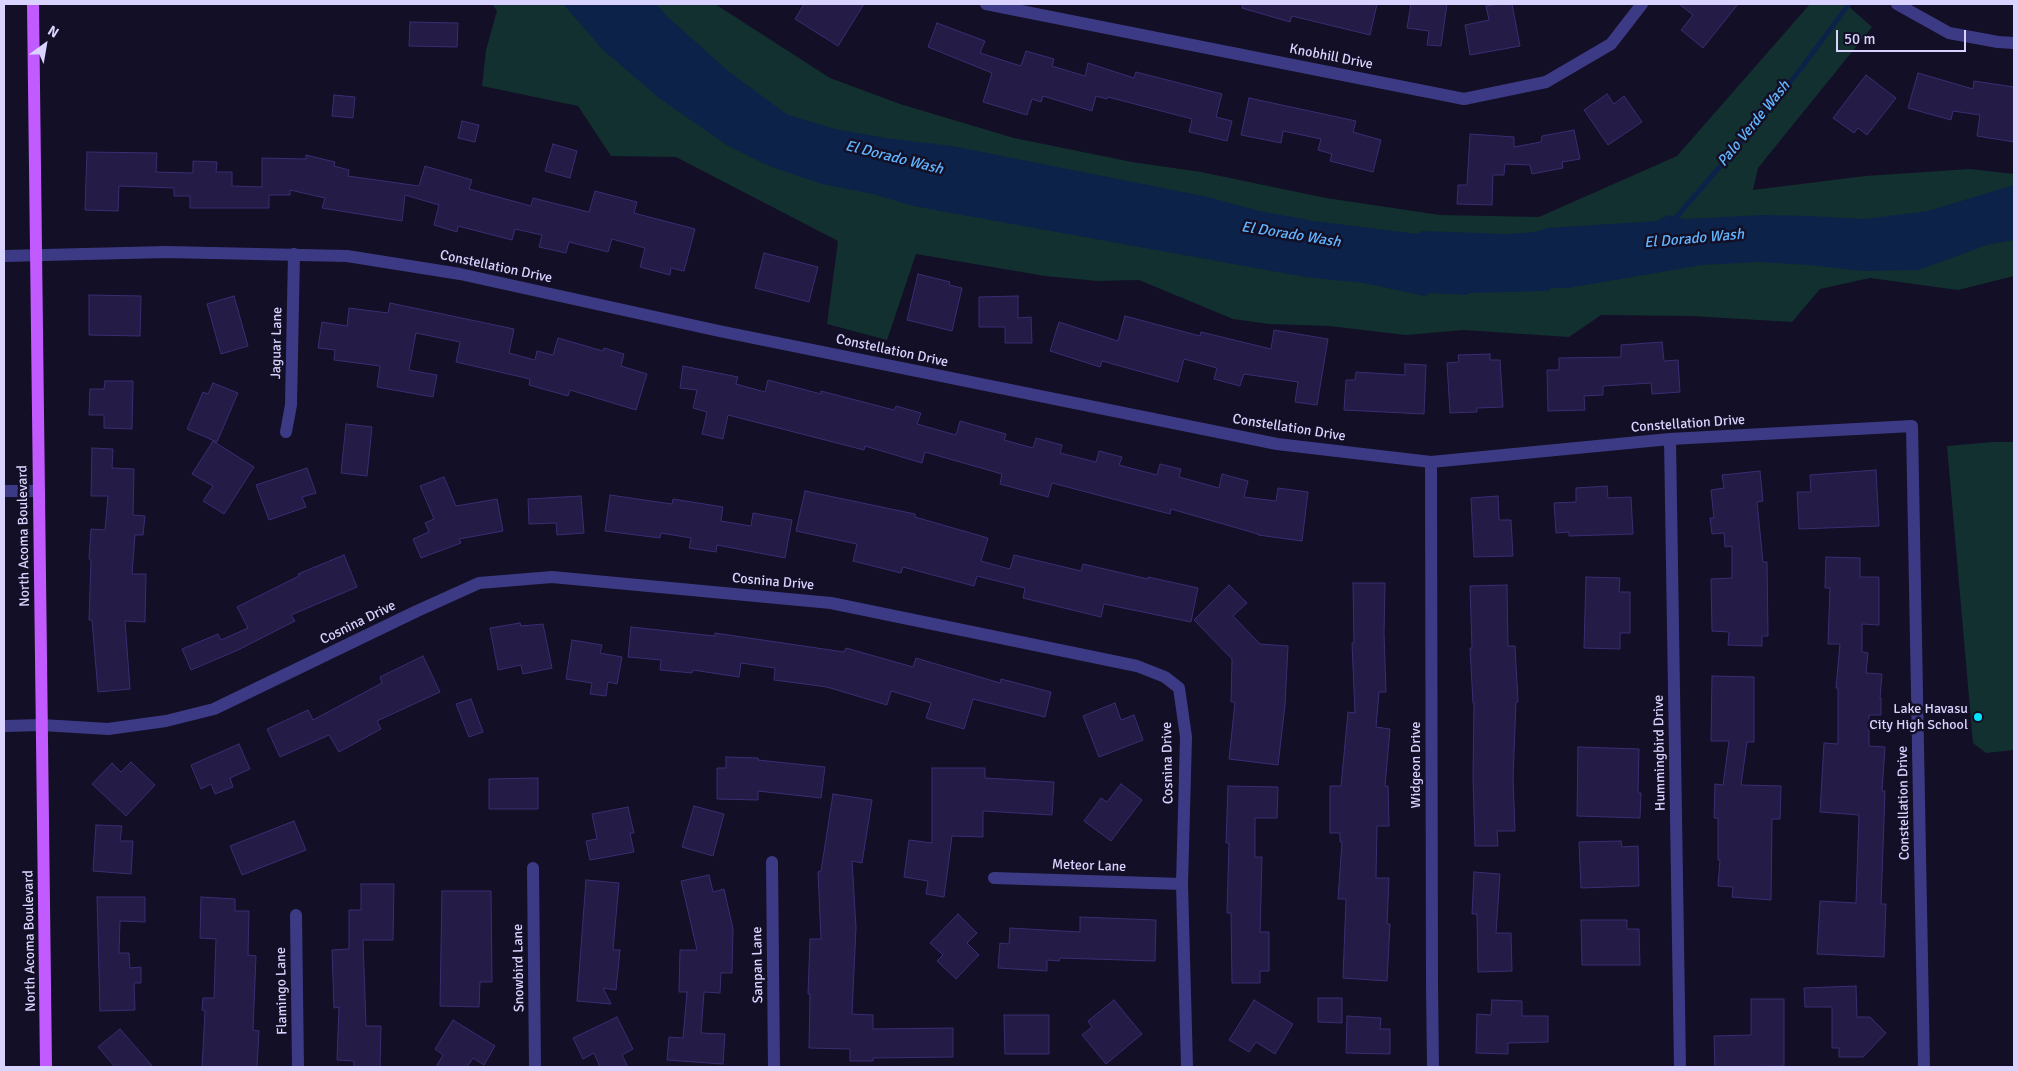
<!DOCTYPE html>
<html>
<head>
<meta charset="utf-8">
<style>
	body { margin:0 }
	#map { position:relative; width:2018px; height:1071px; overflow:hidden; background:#130f26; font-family:Signika,sans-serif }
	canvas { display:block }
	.frame { position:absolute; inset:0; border:5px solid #d9d4ff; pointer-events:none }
	.north { position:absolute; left:20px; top:20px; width:50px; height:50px; -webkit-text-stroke:4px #130f26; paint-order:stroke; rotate:32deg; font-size:14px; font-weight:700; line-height:20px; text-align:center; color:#d9d4ff }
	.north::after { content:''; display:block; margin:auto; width:18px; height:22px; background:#d9d4ff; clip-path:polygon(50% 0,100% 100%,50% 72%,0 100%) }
	.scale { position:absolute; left:1836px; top:30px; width:130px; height:22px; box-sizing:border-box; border:2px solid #d9d4ff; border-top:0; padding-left:6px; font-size:15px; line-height:18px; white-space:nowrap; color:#d9d4ff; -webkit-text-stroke:4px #130f26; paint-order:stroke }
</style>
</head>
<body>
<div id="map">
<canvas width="2018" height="1071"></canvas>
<div class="frame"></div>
<div class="north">N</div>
<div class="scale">50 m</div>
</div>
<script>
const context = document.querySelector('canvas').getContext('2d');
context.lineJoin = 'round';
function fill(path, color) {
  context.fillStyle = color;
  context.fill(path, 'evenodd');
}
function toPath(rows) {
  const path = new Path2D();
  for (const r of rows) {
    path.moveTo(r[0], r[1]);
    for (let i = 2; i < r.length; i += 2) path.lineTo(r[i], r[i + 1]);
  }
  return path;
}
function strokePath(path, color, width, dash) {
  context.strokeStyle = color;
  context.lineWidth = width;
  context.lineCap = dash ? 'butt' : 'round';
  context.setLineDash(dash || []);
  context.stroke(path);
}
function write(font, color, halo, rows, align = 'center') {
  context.font = font + ' Signika,sans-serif';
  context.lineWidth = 5;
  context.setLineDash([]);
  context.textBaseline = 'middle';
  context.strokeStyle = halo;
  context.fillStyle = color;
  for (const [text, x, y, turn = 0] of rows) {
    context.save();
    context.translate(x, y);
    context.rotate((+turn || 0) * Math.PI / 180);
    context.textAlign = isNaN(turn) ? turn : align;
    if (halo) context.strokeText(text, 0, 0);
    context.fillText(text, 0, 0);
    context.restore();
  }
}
fill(toPath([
	[492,4,715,4,830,78,900,104,1014,138,1132,162,1201,172,1326,198,1440,215,1539,217,1677,156,1810,4,1846,4,1872,27,1758,168,1753,190,1865,176,1970,169,2014,174,2014,276,1958,290,1870,278,1820,289,1792,322,1691,316,1601,315,1569,337,1463,330,1406,335,1329,326,1269,324,1233,319,1139,280,1098,281,1045,276,916,254,887,340,827,324,838,241,676,157,611,156,578,106,482,86,486,50,497,11],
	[1992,442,2014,442,2014,750,1986,753,1973,743,1947,446]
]), '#12302f');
fill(toPath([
	[563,4,656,4,668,17,728,71,788,115,835,129,886,138,952,146,1208,197,1259,211,1314,221,1418,234,1422,231,1506,234,1535,232,1547,228,1656,221,1669,215,1685,219,1762,215,1811,216,1865,219,1928,211,2014,185,2014,240,1987,245,1919,270,1864,271,1808,265,1759,262,1702,265,1568,288,1551,288,1549,291,1469,293,1468,295,1430,293,1425,296,1363,283,1305,277,913,206,873,194,822,184,769,166,728,146,659,98,603,50]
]), '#0c2248');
strokePath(toPath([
	[1673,221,1749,133,1803,66,1849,4]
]), '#0c2248', 5);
const building = toPath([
	[804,4,864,4,838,46,795,19,804,4],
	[1243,4,1377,4,1370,35,1292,16,1290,22,1242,8,1243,4],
	[1411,4,1447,4,1441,46,1427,45,1429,31,1407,28,1411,4],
	[1499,4,1512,4,1520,46,1470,55,1465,25,1489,20,1486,6,1499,4],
	[1679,4,1738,4,1703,48,1681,30,1693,15,1679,4],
	[410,22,458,23,457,47,409,46,410,22],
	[937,23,985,41,980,53,1021,66,1026,51,1054,59,1052,66,1085,76,1088,63,1134,78,1136,72,1222,94,1216,117,1232,121,1227,141,1189,132,1192,119,1108,97,1107,99,1096,96,1092,111,1043,96,1041,102,1032,99,1027,115,983,102,992,73,928,47,937,23],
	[1918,73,1973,89,1974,81,2014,87,2014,142,1977,136,1980,115,1953,111,1951,120,1908,108,1918,73],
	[1866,75,1896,98,1867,135,1858,128,1854,133,1833,118,1866,75],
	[1607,94,1614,104,1624,96,1642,122,1608,145,1584,110,1607,94],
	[334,95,355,97,353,118,332,116,334,95],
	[1249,98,1356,121,1353,132,1381,140,1373,172,1330,161,1332,154,1318,150,1321,139,1283,131,1281,143,1241,135,1249,98],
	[462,121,479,125,475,142,458,138,462,121],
	[1574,130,1580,159,1562,162,1563,168,1532,174,1530,165,1505,164,1504,175,1493,175,1492,205,1457,204,1458,185,1467,185,1470,134,1514,137,1514,147,1541,142,1542,136,1574,130],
	[553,144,577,151,570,178,545,171,553,144],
	[87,152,157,153,156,172,193,173,193,161,217,162,216,172,232,172,232,186,262,187,262,158,306,159,306,155,335,162,334,166,349,170,348,176,419,186,425,166,472,180,469,189,531,206,533,198,589,212,595,191,637,202,634,213,695,229,684,271,671,268,670,275,640,267,645,248,612,239,608,252,569,242,566,253,539,247,542,235,515,229,512,240,458,226,457,232,434,225,439,205,405,195,402,221,322,208,325,198,290,190,290,195,269,195,269,208,190,208,190,196,174,196,174,188,119,186,118,211,85,210,87,152],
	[764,253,818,267,809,302,755,288,764,253],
	[918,274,950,282,949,285,962,288,952,331,907,320,918,274],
	[89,295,141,296,140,336,89,335,89,295],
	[234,296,248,346,221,354,207,304,234,296],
	[1018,296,1018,318,1031,317,1032,343,1005,343,1005,327,979,327,979,297,1018,296],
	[390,303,514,329,509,353,535,360,537,351,553,355,558,338,603,351,604,348,624,354,621,366,647,374,636,410,570,390,568,396,529,385,530,379,456,362,460,342,416,333,409,370,437,375,433,397,377,387,380,366,334,360,335,350,318,348,322,322,347,326,349,308,388,313,390,303],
	[1125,316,1200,336,1201,332,1271,349,1274,330,1328,339,1317,405,1295,402,1298,382,1244,374,1240,386,1214,379,1217,368,1184,359,1178,382,1102,361,1100,367,1050,351,1059,322,1118,341,1125,316],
	[1662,342,1664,361,1678,360,1680,392,1652,394,1651,383,1603,386,1603,395,1584,396,1585,410,1548,411,1547,370,1559,370,1559,358,1621,357,1621,345,1662,342],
	[1490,354,1490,360,1500,360,1503,407,1477,408,1477,412,1450,413,1447,363,1459,362,1458,355,1490,354],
	[1405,364,1426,365,1424,414,1344,410,1346,380,1355,380,1356,372,1405,375,1405,364],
	[683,366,738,377,736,384,765,392,768,380,821,394,821,391,894,410,896,406,921,413,917,424,956,435,960,421,1006,434,1004,440,1033,448,1036,438,1062,445,1060,453,1096,462,1099,451,1122,457,1119,465,1157,475,1160,464,1181,469,1179,477,1219,488,1222,474,1248,481,1244,497,1276,501,1278,488,1308,492,1302,541,1258,535,1258,534,1171,509,1170,514,1052,483,1048,497,1000,484,1002,474,925,452,922,463,865,446,864,450,728,415,723,439,702,434,707,412,693,408,697,390,680,388,683,366],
	[105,381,133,381,132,429,104,428,104,415,89,415,90,389,104,389,105,381],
	[213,383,238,393,217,442,187,429,203,392,208,394,213,383],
	[346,424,372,427,367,476,341,473,346,424],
	[213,441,254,467,224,514,203,501,213,486,192,474,213,441],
	[92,448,113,449,112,468,134,469,133,515,145,516,143,535,135,535,132,574,146,574,145,622,125,621,130,689,98,692,92,620,89,620,91,560,89,559,91,529,105,530,108,496,91,496,92,448],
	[307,468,316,493,302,497,306,507,269,520,256,485,307,468],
	[1876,470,1879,526,1799,529,1797,492,1811,492,1810,475,1876,470],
	[1760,471,1763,501,1757,502,1763,562,1767,562,1768,636,1762,636,1762,646,1728,645,1729,632,1712,631,1711,579,1732,578,1732,546,1725,547,1724,533,1712,534,1710,518,1714,518,1711,490,1724,488,1722,475,1760,471],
	[444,477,456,506,497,499,503,531,459,539,461,543,421,558,413,539,429,532,425,523,434,519,420,486,444,477],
	[1607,486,1608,498,1631,497,1633,534,1569,536,1569,532,1556,533,1554,503,1576,502,1576,488,1607,486],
	[805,491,915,514,915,517,988,538,981,561,1010,569,1014,555,1081,571,1083,564,1148,579,1148,577,1198,588,1191,622,1104,604,1101,617,1023,598,1025,588,977,576,974,586,903,567,901,573,853,561,857,544,796,531,805,491],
	[610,495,672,504,673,499,723,507,721,521,751,526,753,513,792,520,785,558,717,545,716,552,689,548,691,538,661,533,660,538,605,531,610,495],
	[581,496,584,533,557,535,556,523,529,524,528,499,581,496],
	[1498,496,1499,520,1511,520,1513,556,1474,557,1471,498,1498,496],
	[344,555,357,587,291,615,295,621,238,650,191,670,182,649,218,634,221,640,248,628,237,607,299,576,298,574,344,555],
	[1826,557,1860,558,1860,577,1879,577,1879,625,1862,624,1862,652,1868,653,1866,673,1882,674,1880,698,1881,698,1881,715,1869,715,1869,746,1885,747,1882,791,1885,791,1881,904,1886,904,1884,957,1817,954,1820,901,1856,903,1859,815,1820,812,1824,743,1838,744,1838,688,1836,688,1840,644,1828,644,1830,588,1825,588,1826,557],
	[1586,577,1620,578,1619,592,1630,592,1630,633,1620,633,1620,649,1584,648,1586,577],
	[1353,583,1385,583,1384,633,1386,692,1379,692,1376,727,1390,729,1385,786,1388,786,1389,826,1377,826,1376,878,1389,878,1387,924,1390,924,1387,981,1343,978,1346,899,1338,899,1342,842,1340,842,1340,833,1330,833,1330,786,1341,786,1348,712,1355,713,1352,643,1354,643,1353,583],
	[1229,585,1247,603,1233,616,1260,644,1288,646,1285,705,1278,765,1229,759,1235,702,1231,702,1232,659,1194,620,1229,585],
	[1507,585,1508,646,1515,646,1518,702,1516,702,1513,778,1515,831,1497,831,1498,846,1475,846,1473,777,1474,703,1473,703,1470,648,1472,648,1470,586,1507,585],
	[520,623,521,626,543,624,552,668,523,674,521,665,498,670,490,628,520,623],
	[631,627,715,636,715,633,844,652,846,648,913,667,916,658,1000,683,1001,679,1051,692,1045,717,973,699,964,729,926,718,931,703,891,691,887,705,827,687,774,680,775,668,741,663,739,677,693,670,692,673,660,670,661,660,628,657,631,627],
	[572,640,602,645,600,653,622,657,617,684,608,682,606,696,590,694,592,683,566,679,572,640],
	[423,656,440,692,377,721,381,729,339,752,329,735,280,757,267,729,308,710,313,720,382,683,380,677,423,656],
	[1712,676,1754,677,1754,742,1747,742,1741,785,1781,786,1780,819,1772,819,1771,900,1732,897,1733,887,1718,886,1720,860,1718,860,1718,818,1714,818,1715,784,1723,785,1729,741,1711,741,1712,676],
	[471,699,483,732,469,737,456,704,471,699],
	[1115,703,1121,720,1134,715,1143,740,1099,757,1083,716,1115,703],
	[239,744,250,769,230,778,233,787,215,794,211,784,201,789,191,765,239,744],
	[1578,747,1639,749,1638,793,1641,793,1640,818,1577,816,1578,747],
	[726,757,758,758,758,760,825,767,821,798,758,791,758,800,717,799,717,768,726,768,726,757],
	[131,762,155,785,126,816,92,784,112,763,121,772,131,762],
	[932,768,985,768,985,778,1054,782,1052,815,983,811,983,837,952,836,944,897,926,894,928,881,904,877,909,840,932,843,932,768],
	[538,778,538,809,489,809,489,779,538,778],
	[1121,784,1142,800,1111,841,1084,821,1101,798,1107,802,1121,784],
	[1228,786,1278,787,1277,818,1255,818,1255,857,1262,857,1260,932,1269,932,1269,971,1260,971,1260,983,1232,983,1231,913,1227,913,1229,843,1226,843,1228,786],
	[833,794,872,800,862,863,852,861,856,927,852,1014,873,1015,873,1029,953,1028,953,1057,873,1058,873,1061,850,1061,850,1049,809,1048,810,994,808,994,810,939,821,939,818,872,821,871,833,794],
	[694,806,724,814,713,856,682,847,694,806],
	[628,807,634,833,630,833,634,852,590,860,586,841,597,839,592,814,628,807],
	[294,821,306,850,242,875,230,846,294,821],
	[96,825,122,826,120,841,133,841,131,874,93,871,96,825],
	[1621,841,1622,847,1638,846,1639,886,1581,888,1579,842,1621,841],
	[1474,872,1500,874,1496,933,1511,933,1512,971,1478,972,1477,914,1472,914,1474,872],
	[709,875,713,892,724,889,733,929,732,973,721,973,720,993,704,992,701,1033,725,1034,723,1064,667,1060,669,1037,683,1038,687,992,679,992,680,950,697,950,681,881,709,875],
	[586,880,619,883,613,950,620,950,616,990,603,988,611,1004,577,1001,586,880],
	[361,884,394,884,393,940,363,940,366,1026,381,1026,380,1067,354,1067,354,1061,337,1060,339,1007,334,1008,332,950,349,949,349,910,361,910,361,884],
	[442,891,491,891,492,982,480,982,479,1007,440,1006,442,891],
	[97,897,145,897,145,922,120,921,119,953,129,953,130,968,141,967,141,983,134,983,135,1010,100,1011,97,897],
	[201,897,235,899,235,911,249,911,248,955,256,956,253,1030,259,1031,257,1067,202,1067,205,1011,202,1010,203,998,214,998,216,939,200,938,201,897],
	[958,914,977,933,967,943,979,955,956,979,937,961,943,955,930,943,958,914],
	[1080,917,1156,920,1155,961,1060,958,1059,961,1047,960,1047,971,998,968,1000,943,1009,944,1010,928,1080,932,1080,917],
	[1581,920,1627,920,1627,929,1639,929,1640,965,1582,965,1581,920],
	[1856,986,1857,1017,1870,1017,1886,1033,1863,1057,1839,1057,1839,1048,1832,1048,1832,1007,1805,1007,1804,988,1856,986],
	[1318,998,1342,998,1342,1023,1318,1022,1318,998],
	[1751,999,1784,999,1784,1066,1715,1067,1714,1036,1751,1035,1751,999],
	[1114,1000,1142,1034,1106,1064,1082,1035,1092,1027,1088,1021,1114,1000],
	[1254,1000,1293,1024,1275,1054,1256,1042,1249,1052,1229,1040,1254,1000],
	[1492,1000,1522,1001,1522,1016,1548,1016,1548,1042,1508,1043,1508,1054,1476,1053,1477,1014,1491,1015,1492,1000],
	[1004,1015,1049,1015,1049,1054,1005,1054,1004,1015],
	[1347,1016,1381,1018,1380,1029,1390,1029,1390,1054,1346,1053,1347,1016],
	[617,1017,633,1049,622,1055,628,1067,600,1067,594,1053,583,1059,573,1038,617,1017],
	[453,1020,495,1046,484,1065,473,1058,467,1067,436,1067,443,1055,435,1049,453,1020],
	[120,1029,153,1067,115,1067,98,1047,120,1029]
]);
fill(building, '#241b47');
strokePath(building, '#3b2d73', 1);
strokePath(toPath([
	[986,4,1464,99,1546,82,1611,44,1642,4],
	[1897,4,1949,33,1998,42,2014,43],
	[4,256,166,252,347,256,460,274,719,331,1277,444,1431,462,1670,439,1912,426,1924,1067],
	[286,432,291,405,294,254],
	[1670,439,1680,1067],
	[1431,462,1432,984,1433,1067],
	[4,491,38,491],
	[4,726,42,725,108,729,166,721,214,709,417,611,479,583,552,577,831,603,1137,666,1165,677,1179,688,1186,737,1182,884,1187,1067],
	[772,862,774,1067],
	[533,868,535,1067],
	[994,878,1182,884],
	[296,915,298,1067]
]), '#3d3a85', 12);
strokePath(toPath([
	[33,4,46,1067]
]), '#c25bff', 12);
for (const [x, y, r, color] of [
	[1978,717,5,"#00e5ff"]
]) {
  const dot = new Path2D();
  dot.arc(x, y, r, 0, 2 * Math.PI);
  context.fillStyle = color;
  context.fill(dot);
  strokePath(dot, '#130f26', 2);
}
write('14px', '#d9d4ff', '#130f26', [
	["Knobhill Drive",1331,57,11],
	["Constellation Drive",496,267,12],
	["Jaguar Lane",277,343,-89],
	["Constellation Drive",892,351,12],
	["Constellation Drive",1688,424,-4],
	["Constellation Drive",1289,428,9],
	["North Acoma Boulevard",24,536,-91],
	["Cosnina Drive",773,582,5],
	["Cosnina Drive",358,623,-26],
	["Hummingbird Drive",1660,753,-91],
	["Cosnina Drive",1168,763,-91],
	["Widgeon Drive",1416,765,-90],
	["Constellation Drive",1904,803,-91],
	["Meteor Lane",1089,866,2],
	["North Acoma Boulevard",30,941,-91],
	["Sanpan Lane",758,965,-91],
	["Snowbird Lane",519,968,-91],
	["Flamingo Lane",282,991,-91]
]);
write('14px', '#d9d4ff', '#130f26', [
	["Lake Havasu",1968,709],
	["City High School",1968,725]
], 'right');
write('italic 15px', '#62b6ff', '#130f26', [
	["Palo Verde Wash",1754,124,-51],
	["El Dorado Wash",894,158,14],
	["El Dorado Wash",1291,235,9],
	["El Dorado Wash",1694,239,-5]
]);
</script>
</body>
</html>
